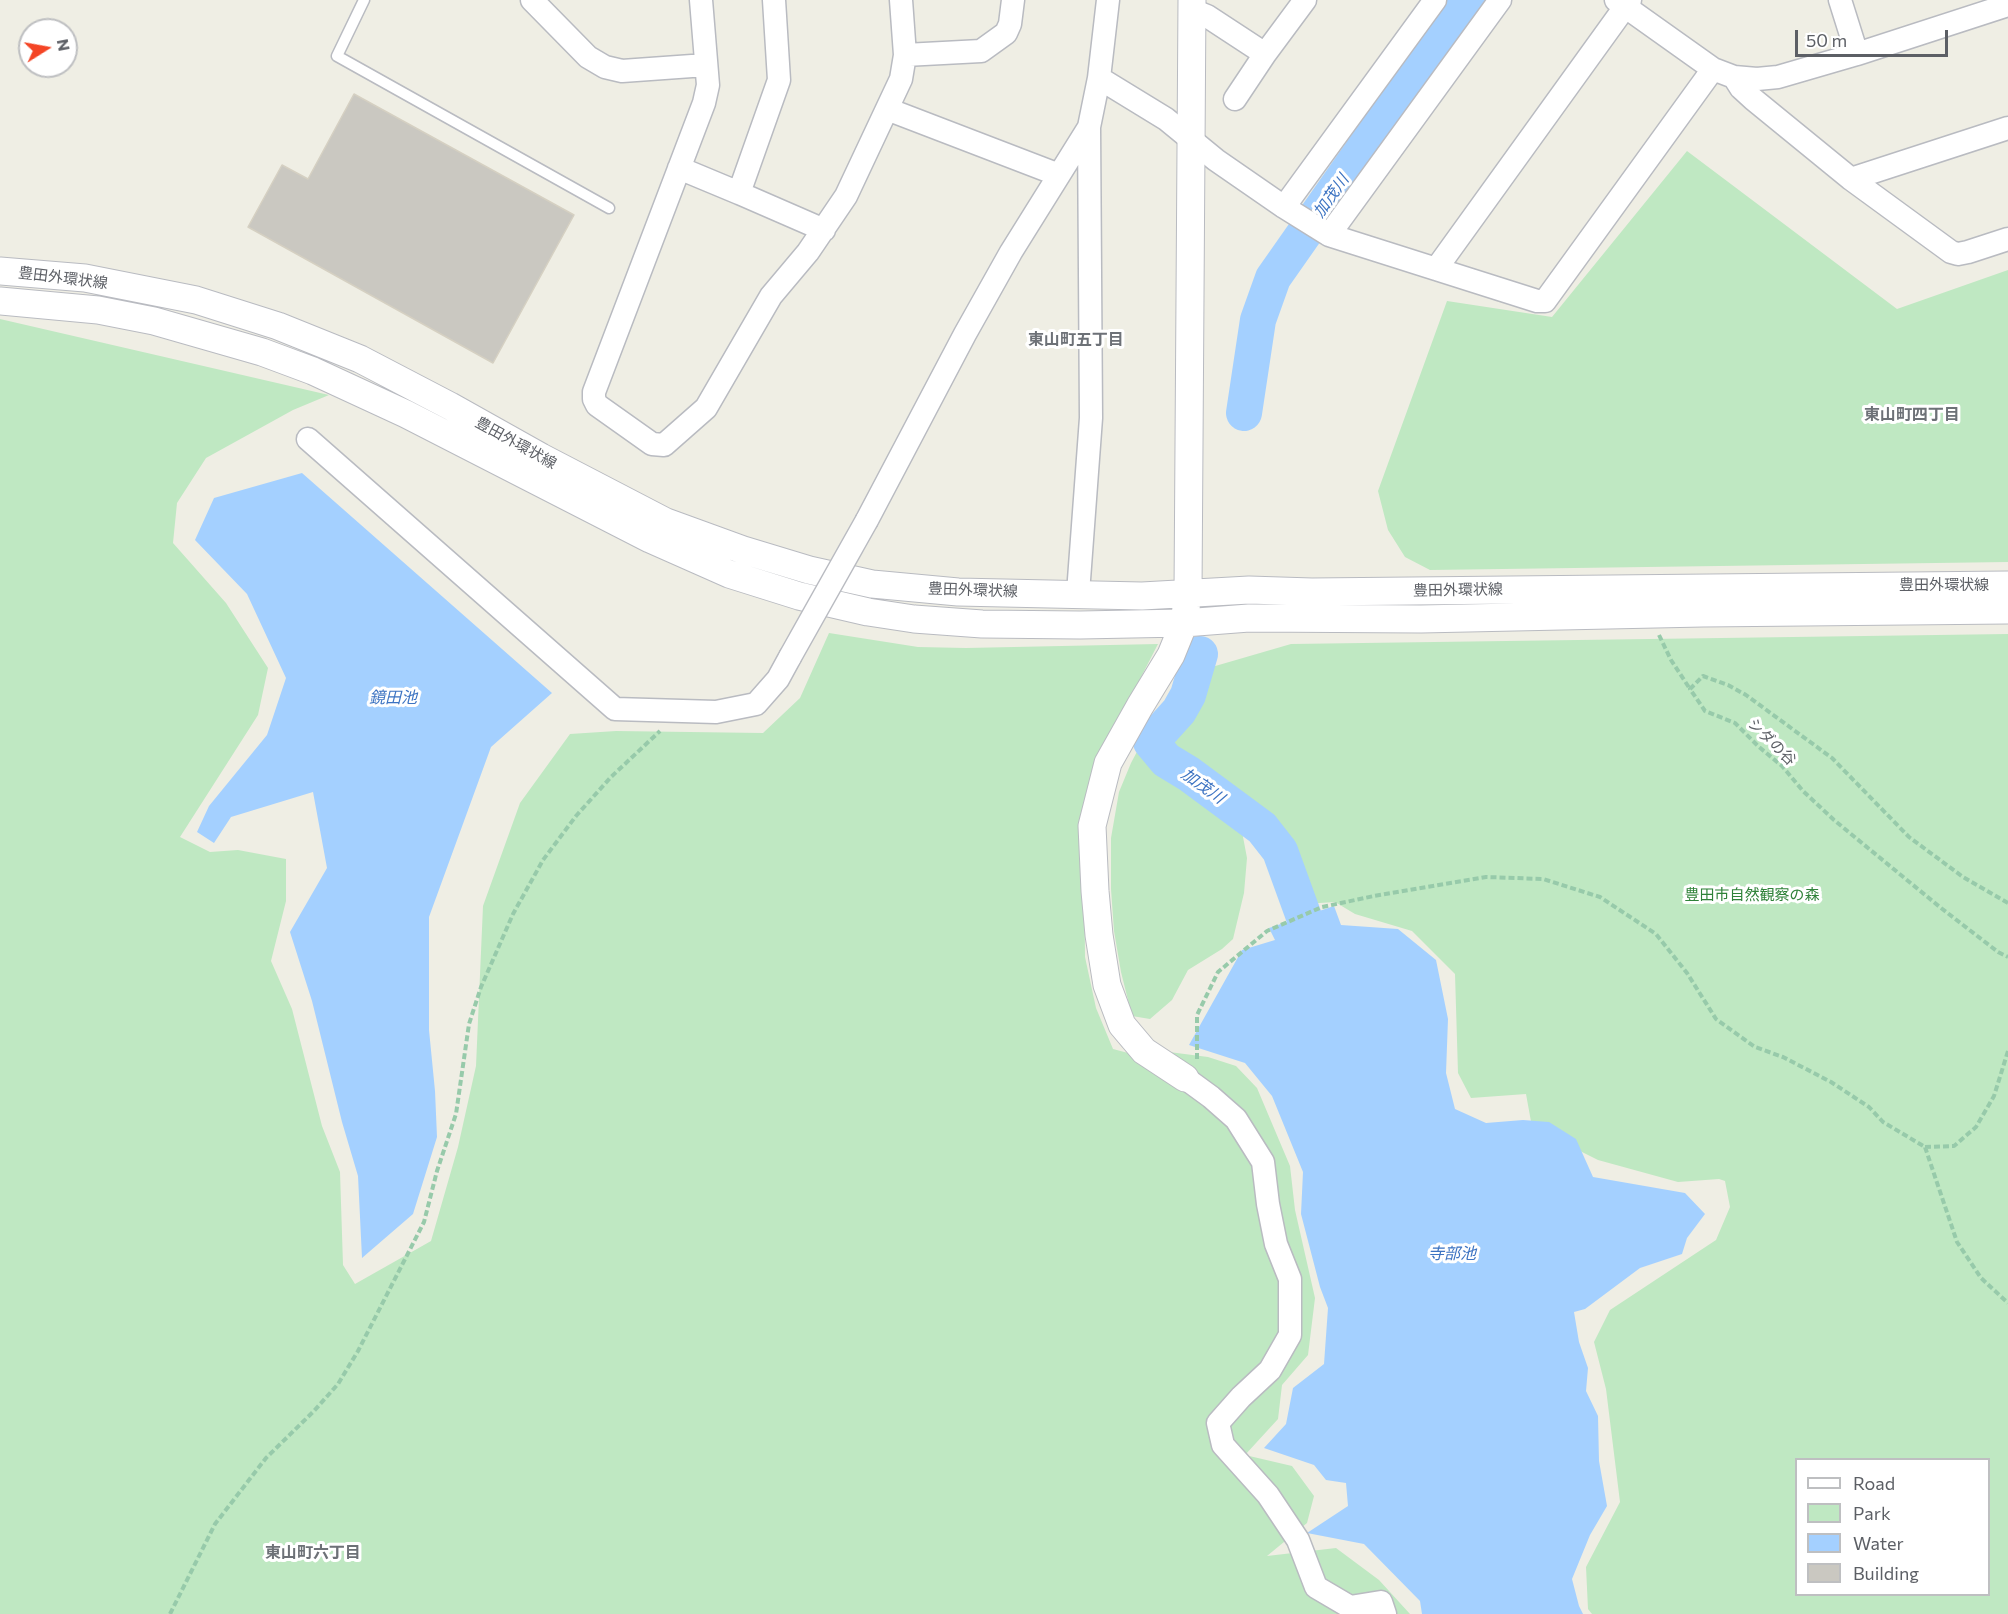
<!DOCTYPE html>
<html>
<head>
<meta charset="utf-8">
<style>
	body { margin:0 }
	#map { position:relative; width:2008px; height:1614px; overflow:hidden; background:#efeee4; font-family:Commissioner,sans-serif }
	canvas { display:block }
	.legend { position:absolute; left:1795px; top:1458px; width:195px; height:138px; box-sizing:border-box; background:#fff; border:2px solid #bebfc1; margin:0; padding:8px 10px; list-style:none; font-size:18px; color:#5c5f65 }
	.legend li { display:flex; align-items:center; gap:12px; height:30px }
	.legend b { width:30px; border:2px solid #bebfc1 }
	.north { position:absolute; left:18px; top:18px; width:60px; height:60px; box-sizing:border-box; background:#fff; border:2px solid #bebfc1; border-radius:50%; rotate:79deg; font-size:16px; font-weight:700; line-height:24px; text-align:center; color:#5c5f65 }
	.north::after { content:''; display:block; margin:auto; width:21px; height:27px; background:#f44525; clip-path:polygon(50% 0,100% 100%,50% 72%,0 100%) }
	.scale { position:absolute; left:1795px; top:30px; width:153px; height:27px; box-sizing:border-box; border:3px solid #5c5f65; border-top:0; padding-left:8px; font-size:18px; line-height:21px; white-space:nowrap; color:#5c5f65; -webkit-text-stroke:4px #fff; paint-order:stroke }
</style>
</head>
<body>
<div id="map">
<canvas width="2008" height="1614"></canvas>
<ul class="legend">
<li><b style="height:8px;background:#fff"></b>Road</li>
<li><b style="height:16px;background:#bfe8c2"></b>Park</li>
<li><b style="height:16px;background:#a4d0ff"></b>Water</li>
<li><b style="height:16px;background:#cac8c1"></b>Building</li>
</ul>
<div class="north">N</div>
<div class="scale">50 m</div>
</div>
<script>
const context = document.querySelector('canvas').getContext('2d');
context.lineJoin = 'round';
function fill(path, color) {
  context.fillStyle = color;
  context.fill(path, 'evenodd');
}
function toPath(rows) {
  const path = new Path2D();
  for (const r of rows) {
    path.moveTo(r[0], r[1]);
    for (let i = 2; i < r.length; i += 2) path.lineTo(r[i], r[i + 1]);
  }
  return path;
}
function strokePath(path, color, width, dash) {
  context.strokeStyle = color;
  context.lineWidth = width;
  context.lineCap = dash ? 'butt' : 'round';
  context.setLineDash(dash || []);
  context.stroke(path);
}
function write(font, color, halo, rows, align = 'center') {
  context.font = font + ' Commissioner,"Noto Sans JP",sans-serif';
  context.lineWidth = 6;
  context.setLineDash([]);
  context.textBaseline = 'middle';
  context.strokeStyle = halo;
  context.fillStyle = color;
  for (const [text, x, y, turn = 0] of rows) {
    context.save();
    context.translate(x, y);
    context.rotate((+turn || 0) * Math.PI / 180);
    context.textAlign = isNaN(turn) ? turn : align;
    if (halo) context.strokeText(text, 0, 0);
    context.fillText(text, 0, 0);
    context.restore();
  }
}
fill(toPath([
	[1687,151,1897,309,2008,270,2008,562,1430,570,1405,557,1388,530,1378,491,1447,301,1552,317],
	[0,319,329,395,293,410,206,458,177,503,173,543,226,603,268,668,258,715,180,837,210,852,238,850,286,859,286,901,271,961,292,1009,322,1126,340,1172,343,1265,355,1284,431,1241,458,1147,476,1066,483,906,520,803,570,734,616,731,763,733,800,698,829,633,918,647,966,648,1158,644,1102,753,1084,838,1085,957,1096,1008,1113,1049,1143,1057,1169,1052,1208,1057,1236,1066,1257,1088,1290,1166,1295,1210,1315,1298,1308,1355,1282,1385,1278,1419,1245,1455,1292,1466,1314,1496,1307,1523,1267,1556,1336,1548,1379,1580,1410,1614,0,1614],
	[2008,634,2008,1614,1592,1614,1588,1609,1586,1567,1620,1502,1606,1389,1594,1342,1610,1310,1716,1240,1730,1207,1725,1181,1719,1179,1678,1182,1598,1160,1532,1127,1526,1094,1471,1098,1458,1073,1455,974,1412,931,1355,914,1335,902,1304,904,1302,892,1281,840,1265,819,1162,741,1166,732,1196,694,1205,669,1291,644],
	[1796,1460,1988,1460,1988,1594,1796,1594],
	[1140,746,1240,821,1247,858,1244,893,1233,939,1222,949,1188,970,1172,1000,1150,1019,1132,1016,1121,972,1114,931,1111,889,1111,838,1119,792,1131,763]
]), '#bfe8c2');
fill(toPath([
	[302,473,552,693,491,747,429,917,429,1030,435,1091,437,1137,413,1214,362,1258,358,1176,342,1122,312,1001,290,932,327,868,313,792,231,817,214,843,197,832,209,806,267,735,286,678,247,594,195,540,214,498],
	[1334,906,1341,925,1398,929,1436,960,1448,1019,1446,1073,1455,1109,1486,1123,1523,1120,1549,1122,1576,1139,1593,1177,1685,1193,1705,1214,1687,1238,1682,1254,1640,1268,1585,1309,1574,1312,1579,1342,1588,1368,1586,1391,1598,1416,1599,1461,1607,1506,1590,1535,1572,1579,1579,1606,1583,1614,1422,1614,1420,1601,1364,1544,1307,1533,1348,1506,1346,1483,1326,1480,1314,1465,1264,1448,1286,1424,1293,1388,1324,1364,1328,1308,1320,1287,1301,1214,1303,1172,1272,1096,1245,1063,1189,1045,1242,950,1275,940,1269,928]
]), '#a4d0ff');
strokePath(toPath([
	[1244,413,1258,320,1273,278,1468,0],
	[1200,654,1188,695,1179,711,1151,742,1166,760,1189,774,1262,828,1280,851,1304,917]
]), '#a4d0ff', 36);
const building = toPath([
	[354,94,574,215,493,363,248,227,282,165,308,179,354,94]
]);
fill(building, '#cac8c1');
strokePath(building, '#d5d0c2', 1.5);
const service = toPath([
	[364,0,337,56,609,208]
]);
const minor = toPath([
	[532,0,588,57,605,67,622,71,706,65],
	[701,0,708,85,704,103,594,392,594,399,597,405,652,444,664,445,706,408,771,296,808,252,846,196,901,79,905,55,901,0],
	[1616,0,1713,69,1734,77,1741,88,1753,99,1851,179,1951,252,1958,254,1968,252,2008,239],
	[1840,0,1857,54],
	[1192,10,1207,16,1265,54],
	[905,55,981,51,1006,33,1010,24,1013,0],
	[1734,77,1757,79,1778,77,1857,54,2008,5],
	[1099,78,1166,119,1216,160,1284,207,1329,235,1537,301,1545,301,1713,69],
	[1235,99,1265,54,1305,0],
	[887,109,1059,175],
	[679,168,739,193,779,80,774,0],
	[1851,179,2008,128],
	[739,193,824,230],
	[1284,207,1435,0],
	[1329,235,1500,0],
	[1436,269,1630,0],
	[308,439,615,709,716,712,756,704,778,679,790,657],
	[867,520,965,334,1011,252,1089,127],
	[1078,593,1091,418,1089,127,1099,78,1108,0],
	[1185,1078,1211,1097,1236,1119,1263,1162,1268,1204,1276,1244,1290,1279,1290,1335,1270,1370,1241,1397,1218,1423,1223,1445,1268,1495,1298,1540,1316,1587,1350,1607,1381,1602,1385,1614]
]);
const tertiary = toPath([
	[0,271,85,278,196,300,278,326,360,359,450,406,541,457,666,522,743,550,809,570,872,584,958,592,1142,596,1249,590,1312,592,2008,585],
	[0,301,98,310,154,321,262,352,313,371,406,414,650,539,729,574,799,596,868,612,914,619,982,624,1080,625,1184,623,1249,618,1421,619,1703,613,2008,610],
	[1185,1078,1144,1051,1122,1025,1107,985,1099,935,1095,891,1092,826,1108,763,1140,706,1171,655,1184,623,1188,593,1192,0]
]);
strokePath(service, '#b9bbc1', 13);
strokePath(minor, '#b9bbc1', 25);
strokePath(tertiary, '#b9bbc1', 29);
strokePath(toPath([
	[1659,635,1671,660,1690,689],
	[2008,903,1963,877,1909,837,1832,758,1746,695,1728,685,1703,676,1690,689,1705,711,1735,723,1759,747,1782,766,1803,791,1834,820,1941,908,1998,952,2008,957],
	[1197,1059,1197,1015,1218,972,1267,931,1322,907,1374,896,1486,877,1543,879,1600,897,1656,934,1687,973,1716,1019,1755,1047,1783,1057,1831,1082,1869,1107,1883,1122,1925,1147],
	[1925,1147,1957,1242,1981,1278,2008,1303],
	[1925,1147,1954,1146,1976,1127,1994,1096,2008,1051],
	[170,1614,215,1524,266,1458,314,1411,338,1384,358,1351,424,1222,437,1171,456,1114,469,1024,481,987,513,914,543,860,576,816,611,777,660,731]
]), '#97caaa', 4, [6, 3]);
strokePath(service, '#fff', 10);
strokePath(minor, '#fff', 22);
strokePath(tertiary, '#fff', 27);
const minorBridge = toPath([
	[790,657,867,520]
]);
strokePath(minorBridge, '#b9bbc1', 25, []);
strokePath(minorBridge, '#fff', 22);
write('15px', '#5c5f65', '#fff', [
	["豊田外環状線",63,278,7],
	["豊田外環状線",516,443,29],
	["豊田外環状線",1944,585],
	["豊田外環状線",973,590,2],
	["豊田外環状線",1458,590,-1],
	["シダの谷",1772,742,44]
]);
write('15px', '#2f8239', '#fff', [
	["豊田市自然観察の森",1752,895]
]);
write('italic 16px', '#3c73c2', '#fff', [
	["加茂川",1331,196,-55],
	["鏡田池",393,698],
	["加茂川",1203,786,35],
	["寺部池",1452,1254]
]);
write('bold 16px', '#6d7177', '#fff', [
	["東山町五丁目",1076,340],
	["東山町四丁目",1912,415],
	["東山町六丁目",313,1553]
]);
</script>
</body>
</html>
